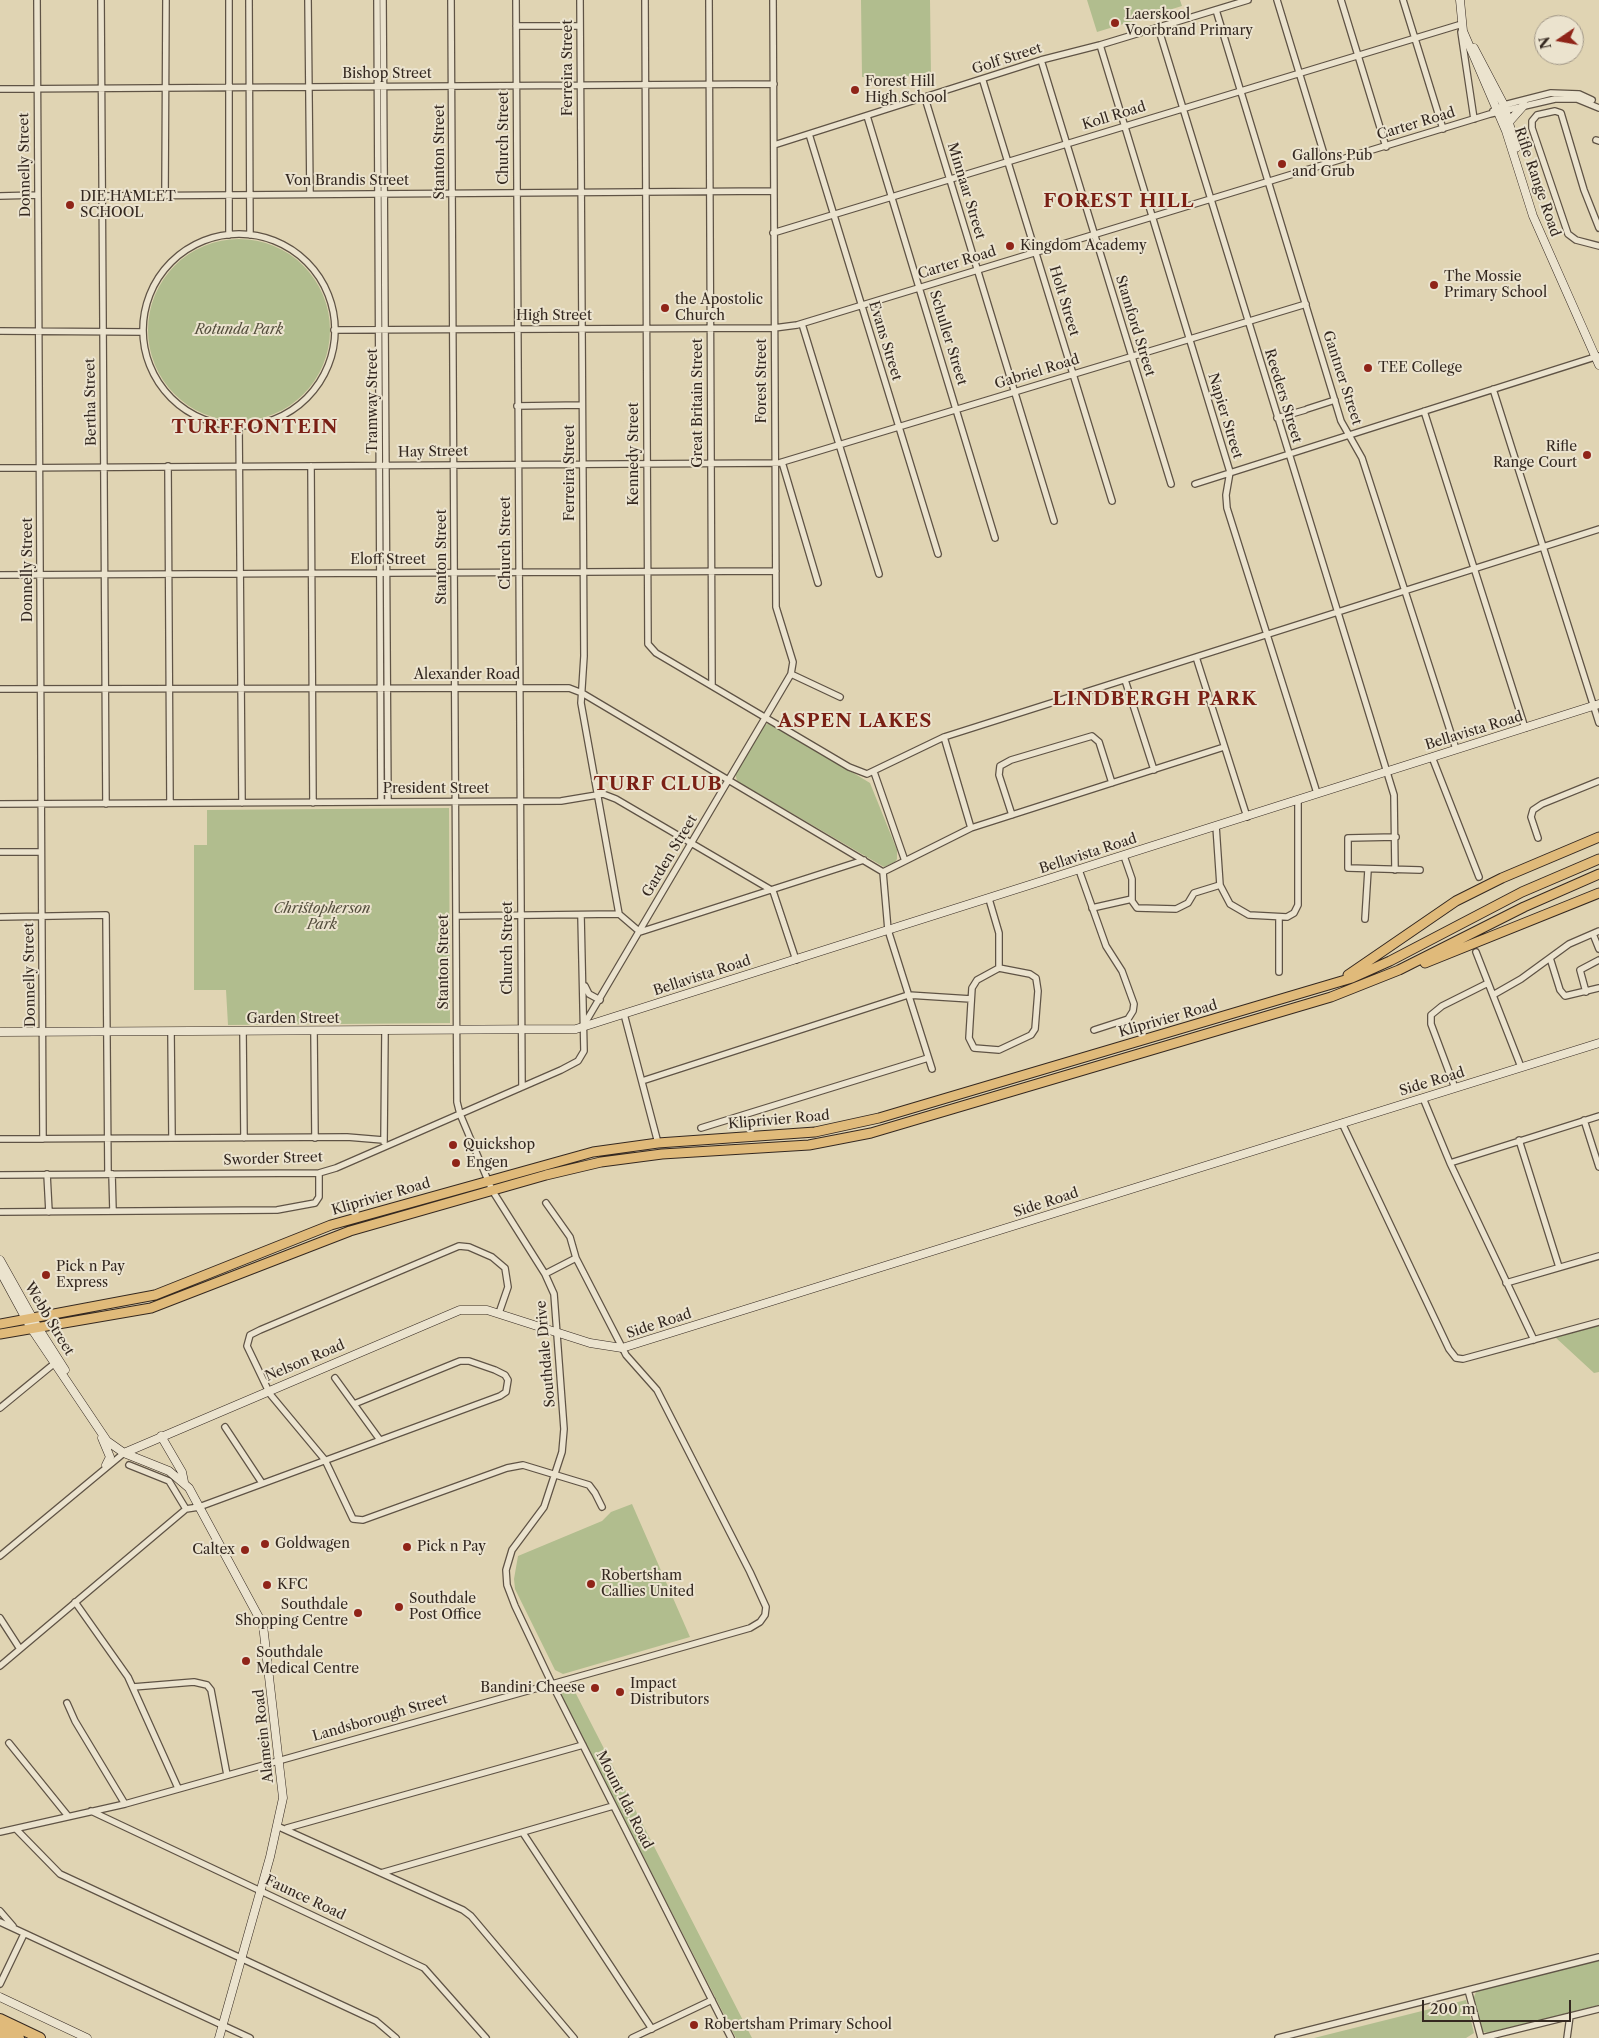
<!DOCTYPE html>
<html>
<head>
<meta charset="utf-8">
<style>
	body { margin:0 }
	#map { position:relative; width:1599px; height:2038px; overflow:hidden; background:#e0d4b3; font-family:"Libre Caslon Text",serif }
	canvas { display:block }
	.north { position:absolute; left:1534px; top:15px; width:50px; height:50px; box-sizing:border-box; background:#ebe3ce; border:1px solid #a29888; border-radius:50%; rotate:258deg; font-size:14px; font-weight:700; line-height:20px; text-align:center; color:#342820 }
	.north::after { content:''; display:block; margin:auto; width:18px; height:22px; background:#8f2418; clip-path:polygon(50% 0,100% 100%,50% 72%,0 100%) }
	.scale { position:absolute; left:1422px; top:2000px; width:149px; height:22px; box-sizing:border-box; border:2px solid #342820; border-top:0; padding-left:6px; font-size:15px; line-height:18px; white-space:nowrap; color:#342820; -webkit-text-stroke:4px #ebe3ce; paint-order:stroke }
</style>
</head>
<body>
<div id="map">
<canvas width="1599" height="2038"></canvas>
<div class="north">N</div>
<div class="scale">200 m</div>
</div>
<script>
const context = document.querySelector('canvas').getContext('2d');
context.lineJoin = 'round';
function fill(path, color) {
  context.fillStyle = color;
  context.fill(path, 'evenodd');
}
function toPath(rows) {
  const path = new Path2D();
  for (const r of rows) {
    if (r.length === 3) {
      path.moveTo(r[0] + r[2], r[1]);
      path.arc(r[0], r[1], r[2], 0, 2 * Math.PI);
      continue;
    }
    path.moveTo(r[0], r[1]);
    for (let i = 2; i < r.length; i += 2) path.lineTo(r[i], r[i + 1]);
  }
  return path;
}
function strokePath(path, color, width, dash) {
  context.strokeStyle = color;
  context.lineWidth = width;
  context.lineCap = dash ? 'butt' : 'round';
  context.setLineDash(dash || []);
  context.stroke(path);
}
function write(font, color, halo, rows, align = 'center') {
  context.font = font + ' "Libre Caslon Text",serif';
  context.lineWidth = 4;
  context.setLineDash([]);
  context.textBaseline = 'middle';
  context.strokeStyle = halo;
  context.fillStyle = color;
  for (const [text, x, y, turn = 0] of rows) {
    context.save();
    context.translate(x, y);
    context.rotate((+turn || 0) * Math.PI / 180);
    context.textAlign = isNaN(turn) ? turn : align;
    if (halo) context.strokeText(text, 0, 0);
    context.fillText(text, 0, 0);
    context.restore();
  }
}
fill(toPath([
	[861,0,930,0,931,76,862,77],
	[1087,0,1180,0,1182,6,1097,32],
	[239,330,91],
	[771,723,870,783,897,850,897,859,895,862,884,867,737,781,735,773,764,725],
	[449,808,450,1023,228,1025,226,990,194,990,194,845,207,845,207,810],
	[1599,1325,1599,1372,1594,1373,1555,1337],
	[632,1504,690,1637,563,1674,555,1670,515,1589,514,1579,518,1556,602,1521,611,1512],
	[572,1686,752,2038,736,2038,558,1689],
	[1599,1960,1599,2005,1489,2033,1483,2032,1481,2029,1473,1999,1477,1990],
	[1466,2000,1474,2033,1466,2038,1314,2038]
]), '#b1bd8e');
const street = toPath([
	[37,0,43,1139],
	[101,0,106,804],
	[249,0,250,235],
	[308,0,310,194],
	[377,0,381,802],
	[383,0,388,802],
	[451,0,457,1102,460,1114,492,1190,545,1274,554,1294,564,1429,562,1452,544,1507,512,1550,506,1570,507,1585,515,1606,552,1684,731,2038],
	[516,0,522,1087],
	[580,0,584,656,581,703,619,914,640,932,864,860],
	[645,0,648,644,656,653,849,767,867,774,944,737,1599,529],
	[709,0,712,685],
	[773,0,776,607,793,662,791,674,840,697],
	[1277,0,1327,164],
	[1341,0,1386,147],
	[1403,0,1443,129],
	[1216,10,1341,421,1362,458,1456,749],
	[516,26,580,26],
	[1158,27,1394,795,1395,870],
	[1461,32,1474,119],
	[1100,45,1230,472,1226,495,1227,508,1317,793],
	[1041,60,1171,484],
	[983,81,1112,501],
	[0,89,774,84],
	[925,98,1054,521],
	[1493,111,1504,105,1551,93,1579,94,1592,100],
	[867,116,995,538],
	[809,134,938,554],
	[1596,140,1599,141],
	[774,145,1041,60,1100,45,1248,0],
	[165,195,166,0],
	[0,196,38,195],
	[102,196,773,191],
	[1599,228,1584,190,1561,113,1555,111,1537,115,1532,121,1532,128,1568,234,1576,240,1599,246],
	[773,233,1462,24],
	[239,330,96],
	[229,235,229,0],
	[802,324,879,574],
	[334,330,774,328,797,325,1490,114,1555,99,1577,99,1599,108],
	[0,331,143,332],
	[1493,389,1599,723],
	[517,406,582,405],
	[1307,409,1335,400],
	[1424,411,1525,728],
	[1277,418,1305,410],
	[239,426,242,803],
	[782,462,818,583],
	[168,466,170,803],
	[311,466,313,803],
	[0,468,779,463,1306,304],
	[1195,484,1598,356],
	[0,575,776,571],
	[1196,657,1247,817],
	[1125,680,1154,770],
	[0,689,569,688,582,693,883,872],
	[944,737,971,828],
	[1432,757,1479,877],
	[874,772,905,861],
	[0,804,561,801,603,794,616,799,773,891,796,960],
	[1012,815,999,775,1000,766,1011,760,1092,736,1099,742,1112,783],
	[1216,826,1220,885,1230,904,1249,915,1287,917,1294,913,1298,905,1298,800],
	[1396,837,1348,838,1348,868,1420,870],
	[1538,838,1531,817,1533,810,1542,804,1599,781],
	[0,852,41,852],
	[1124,856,1132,879,1132,901,1137,908,1176,909,1188,903,1194,893,1220,885],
	[1079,870,1106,946,1122,971,1134,1004,1133,1011,1128,1019,1094,1030],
	[883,872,971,828,1224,747],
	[883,872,888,930,932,1069],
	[989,899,999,933,999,968],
	[1092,908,1132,899],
	[456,916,619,914],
	[0,917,106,915,108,1174],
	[1279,918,1279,972],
	[1365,919,1368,870],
	[1593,934,1599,949],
	[1476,952,1521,1067],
	[1550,958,1560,990,1565,996,1599,988],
	[999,968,1030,974,1036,978,1038,991,1035,1029,1031,1035,999,1050,974,1048,969,1038,972,988,977,980,999,968],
	[585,986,589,994,600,1000],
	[1586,992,1580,970,1599,960],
	[1493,995,1521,979,1569,944,1599,931],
	[624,1014,658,1143],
	[585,1023,791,674],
	[243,1031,244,1138],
	[314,1031,315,1138],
	[171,1032,172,1138],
	[642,1081,908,995,971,999],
	[1455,1088,1431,1024,1431,1015,1442,1006,1488,983],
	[1423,1098,1450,1163,1534,1340],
	[1584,1120,1599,1167],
	[1342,1123,1449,1349,1456,1358,1463,1359,1599,1322],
	[701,1128,928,1058],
	[0,1139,347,1137,383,1140],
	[1519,1140,1559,1267],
	[384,1142,385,1031],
	[1450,1163,1599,1116],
	[47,1174,49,1212],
	[112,1174,113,1211],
	[0,1175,319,1173,336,1168,561,1070,578,1061,584,1051,581,916],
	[0,1212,277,1210,315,1203,319,1197,319,1173],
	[545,1274,576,1258,570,1237,546,1203],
	[1506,1283,1599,1256],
	[499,1313,508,1287,505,1268,492,1257,469,1247,459,1246,260,1330,250,1335,247,1346,270,1394,325,1460,353,1519,363,1520,507,1468,523,1465,589,1485,595,1493,602,1507],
	[335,1378,380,1440],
	[0,1408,56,1362],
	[225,1427,262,1483],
	[129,1465,169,1481,186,1509],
	[0,1556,124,1453],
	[75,1602,128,1677,178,1788],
	[0,1618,20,1649],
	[0,1666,186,1509,199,1507,500,1396,506,1392,508,1380,505,1375,495,1370,469,1361,460,1361,354,1404],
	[133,1687,194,1682,207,1685,211,1690,227,1775],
	[67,1703,75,1721,125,1804],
	[9,1743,68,1816],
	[91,1811,424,1968,486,2038],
	[277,1826,463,1910,471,1916,574,2038],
	[287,1828,583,1745],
	[16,1829,60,1874,376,2021,396,2038],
	[0,1832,125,1804,641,1659,750,1628,760,1622,765,1615,766,1607,750,1572,657,1390,626,1355,576,1258],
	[523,1833,652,2029],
	[381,1873,613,1806],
	[0,1911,13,1926],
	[0,1922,250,2038],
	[0,1984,24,1934],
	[1468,1990,1481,2038],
	[632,2038,712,2000],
	[1278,2038,1599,1957],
	[1482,2038,1599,2009],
	[1567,2038,1570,2016]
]);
const secondary = toPath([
	[1460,0,1463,31,1506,131,1533,216,1599,365],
	[1474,48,1504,105,1516,148],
	[1509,122,1524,105],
	[0,1032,576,1029,1599,704],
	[0,1260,37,1326,65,1370],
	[0,1271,31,1328,107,1441,124,1453,169,1471,189,1488,263,1625,283,1798,270,1857,219,2038],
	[161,1436,182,1472,184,1482],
	[102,1438,110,1457,106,1465],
	[124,1453,460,1310,487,1310,590,1343,622,1348,1599,1043],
	[0,1997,87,2038]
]);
const primary = toPath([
	[1425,963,1599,893],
	[1348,975,1456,901,1502,878,1599,837],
	[0,1324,155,1295,331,1225,593,1152,658,1143,815,1132,879,1118,1352,978,1390,961,1522,892,1599,859],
	[0,1334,151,1308,350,1231,546,1175,601,1162,662,1154,809,1145,871,1133,1331,997,1399,970,1524,907,1599,874]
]);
const highway = toPath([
	[0,2019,40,2038],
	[1,2025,19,2038],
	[0,2033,7,2038]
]);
strokePath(street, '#5f5345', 8);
strokePath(secondary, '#342820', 9);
strokePath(primary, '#342820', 11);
strokePath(highway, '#342820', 12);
strokePath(street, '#ebe3ce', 5.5);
strokePath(secondary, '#ebe3ce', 8);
strokePath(primary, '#e0ba7a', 9);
strokePath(highway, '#e0ba7a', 10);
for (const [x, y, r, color] of [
	[1115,23,5,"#8f2418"],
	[855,90,5,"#8f2418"],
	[1282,164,5,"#8f2418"],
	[70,205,5,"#8f2418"],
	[1010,246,5,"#8f2418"],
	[1434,285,5,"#8f2418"],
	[665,308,5,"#8f2418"],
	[1368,368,5,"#8f2418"],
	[1587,455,5,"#8f2418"],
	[453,1145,5,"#8f2418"],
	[456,1163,5,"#8f2418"],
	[46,1275,5,"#8f2418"],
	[265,1544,5,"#8f2418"],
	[407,1547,5,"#8f2418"],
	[245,1550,5,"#8f2418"],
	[591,1584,5,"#8f2418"],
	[267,1585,5,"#8f2418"],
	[399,1607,5,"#8f2418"],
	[358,1613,5,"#8f2418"],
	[246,1661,5,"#8f2418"],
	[595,1688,5,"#8f2418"],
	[620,1692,5,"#8f2418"],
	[694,2025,5,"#8f2418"]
]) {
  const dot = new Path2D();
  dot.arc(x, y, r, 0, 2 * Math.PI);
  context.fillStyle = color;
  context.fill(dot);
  strokePath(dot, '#ebe3ce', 2);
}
write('14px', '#342820', '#ebe3ce', [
	["Laerskool",1125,15],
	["Voorbrand Primary",1125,31],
	["Forest Hill",865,82],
	["High School",865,98],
	["Gallons Pub",1292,156],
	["and Grub",1292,172],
	["DIE HAMLET",80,197],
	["SCHOOL",80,213],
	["Kingdom Academy",1020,246],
	["The Mossie",1444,277],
	["Primary School",1444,293],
	["the Apostolic",675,300],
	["Church",675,316],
	["TEE College",1378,368],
	["Rifle",1577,447,"right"],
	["Range Court",1577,463,"right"],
	["Quickshop",463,1145],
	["Engen",466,1163],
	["Pick n Pay",56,1267],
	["Express",56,1283],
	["Goldwagen",275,1544],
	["Pick n Pay",417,1547],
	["Caltex",235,1550,"right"],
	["Robertsham",601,1576],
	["Callies United",601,1592],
	["KFC",277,1585],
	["Southdale",409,1599],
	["Post Office",409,1615],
	["Southdale",348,1605,"right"],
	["Shopping Centre",348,1621,"right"],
	["Southdale",256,1653],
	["Medical Centre",256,1669],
	["Impact",630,1684],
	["Distributors",630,1700],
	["Bandini Cheese",585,1688,"right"],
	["Robertsham Primary School",704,2025]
], 'left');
write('14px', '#342820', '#ebe3ce', [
	["Golf Street",1007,59,-18],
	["Ferreira Street",568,68,-90],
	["Bishop Street",387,74],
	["Koll Road",1114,116,-17],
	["Carter Road",1416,124,-17],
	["Church Street",504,138,-90],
	["Stanton Street",440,152,-90],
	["Donnelly Street",25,165,-91],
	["Von Brandis Street",347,181],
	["Rifle Range Road",1537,182,71],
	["Minnaar Street",966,191,73],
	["Carter Road",957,263,-17],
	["Holt Street",1064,301,73],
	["High Street",554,316],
	["Stamford Street",1135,326,73],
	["Schuller Street",948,338,73],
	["Evans Street",885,341,73],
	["Gabriel Road",1037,372,-17],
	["Gantner Street",1342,378,72],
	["Forest Street",762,381,-90],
	["Reeders Street",1283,396,73],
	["Tramway Street",373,401,-90],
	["Bertha Street",91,402,-91],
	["Great Britain Street",698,403,-90],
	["Napier Street",1225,416,73],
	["Hay Street",433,452,-1],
	["Kennedy Street",634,454,-90],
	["Ferreira Street",570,473,-90],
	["Church Street",506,543,-90],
	["Stanton Street",442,557,-90],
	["Eloff Street",388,560],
	["Donnelly Street",28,570,-90],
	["Alexander Road",467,675],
	["Bellavista Road",1474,731,-17],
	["President Street",436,789],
	["Bellavista Road",1088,854,-18],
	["Garden Street",670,856,-59],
	["Church Street",508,948,-90],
	["Stanton Street",444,962,-90],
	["Donnelly Street",30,975,-91],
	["Bellavista Road",702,976,-18],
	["Garden Street",293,1019],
	["Kliprivier Road",1168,1019,-16],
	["Side Road",1432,1082,-17],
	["Kliprivier Road",779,1120,-5],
	["Sworder Street",273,1159,-2],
	["Kliprivier Road",381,1197,-16],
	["Side Road",1046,1203,-18],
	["Webb Street",49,1319,59],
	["Side Road",659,1324,-18],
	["Southdale Drive",546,1354,-95],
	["Nelson Road",305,1361,-23],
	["Landsborough Street",380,1718,-16],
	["Alamein Road",264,1736,-96],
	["Mount Ida Road",624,1800,63],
	["Faunce Road",305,1898,25]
]);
write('italic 14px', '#534d3c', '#ebe3ce', [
	["Rotunda Park",239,330],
	["Christopherson",322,909],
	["Park",322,925]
]);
context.letterSpacing = '1px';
write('bold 19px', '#7a1f14', '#ebe3ce', [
	["FOREST HILL",1119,202],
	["TURFFONTEIN",255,428],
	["LINDBERGH PARK",1155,700],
	["ASPEN LAKES",855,722],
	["TURF CLUB",658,785]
]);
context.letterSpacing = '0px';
</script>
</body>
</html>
